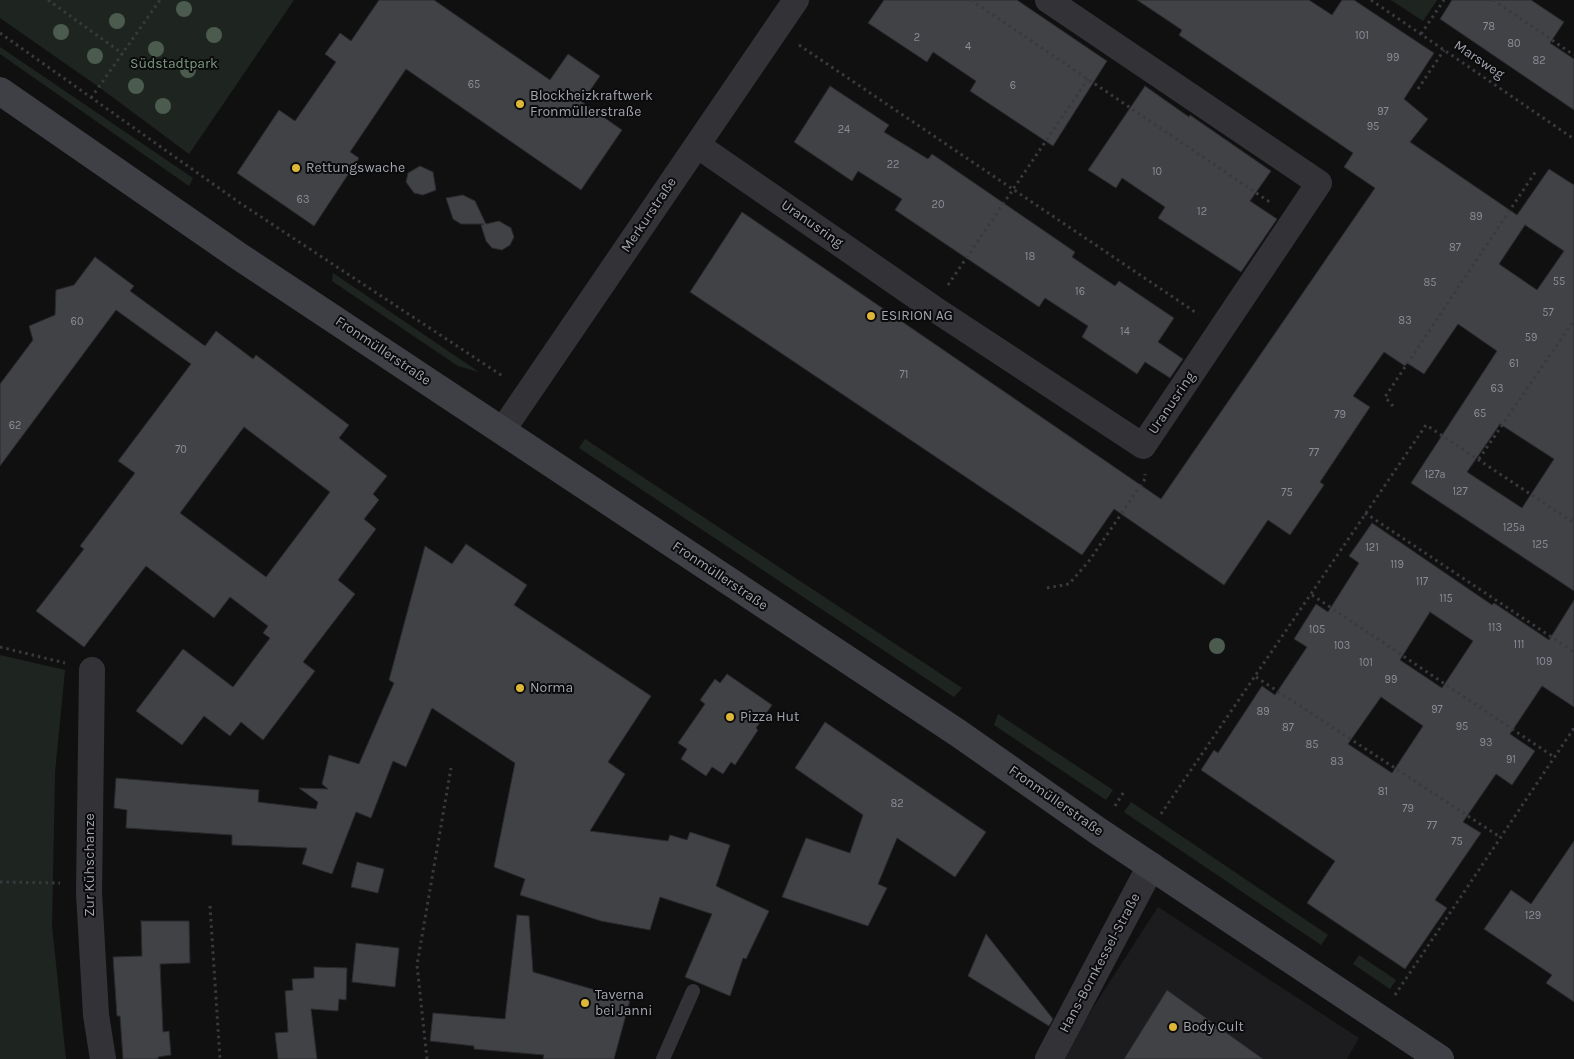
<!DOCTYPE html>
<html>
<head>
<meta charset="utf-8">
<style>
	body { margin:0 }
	canvas { display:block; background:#101011 }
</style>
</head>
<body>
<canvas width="1574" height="1059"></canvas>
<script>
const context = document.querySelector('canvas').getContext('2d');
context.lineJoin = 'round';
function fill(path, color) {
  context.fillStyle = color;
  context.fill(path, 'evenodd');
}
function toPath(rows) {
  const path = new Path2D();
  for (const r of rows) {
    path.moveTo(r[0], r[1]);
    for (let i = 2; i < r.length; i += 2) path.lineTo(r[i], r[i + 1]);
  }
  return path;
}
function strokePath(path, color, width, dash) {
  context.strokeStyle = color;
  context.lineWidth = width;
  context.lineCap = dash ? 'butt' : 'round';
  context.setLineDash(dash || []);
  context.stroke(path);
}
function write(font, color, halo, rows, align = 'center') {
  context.font = font + ' Karla,sans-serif';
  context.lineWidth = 4;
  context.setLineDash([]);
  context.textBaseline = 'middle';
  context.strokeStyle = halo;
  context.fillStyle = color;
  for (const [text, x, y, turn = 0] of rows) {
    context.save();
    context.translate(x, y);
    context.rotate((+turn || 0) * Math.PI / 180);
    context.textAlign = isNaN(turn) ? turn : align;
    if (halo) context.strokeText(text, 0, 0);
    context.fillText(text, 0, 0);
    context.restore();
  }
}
fill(toPath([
	[1158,907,1359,1038,1347,1059,1060,1059]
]), '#1c1c1e');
fill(toPath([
	[0,0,294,0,189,154,99,87,0,18],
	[1391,0,1437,0,1423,21],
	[0,47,193,178,189,186,0,54],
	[333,273,479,372,458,366,332,281],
	[585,439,962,688,954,697,579,448],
	[0,655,65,670,55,772,52,926,66,1059,0,1059],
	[998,714,1113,790,1106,800,994,725],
	[1131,802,1328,935,1321,945,1124,812],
	[1359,955,1396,980,1390,989,1353,964]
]), '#1e2520');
const building = toPath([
	[379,0,434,0,550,80,568,54,600,76,582,102,622,130,581,190,406,69,350,152,359,158,314,226,237,173,279,110,295,121,336,62,325,54,340,33,351,41,379,0],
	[884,0,1017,0,1107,61,1053,146,970,91,976,81,933,52,927,62,868,23,884,0],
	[1137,0,1309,0,1332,15,1342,0,1354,0,1434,53,1404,99,1428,119,1410,142,1517,215,1549,169,1574,185,1574,591,1411,483,1497,351,1458,324,1424,374,1407,363,1405,366,1384,352,1353,396,1370,407,1320,482,1324,485,1290,535,1268,520,1224,585,1114,509,1082,555,690,292,742,212,1161,499,1375,188,1344,167,1353,153,1179,35,1182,30,1137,0],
	[1525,225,1564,251,1537,290,1499,264,1525,225],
	[1500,424,1554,459,1522,508,1467,472,1500,424],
	[1452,0,1531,0,1564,22,1550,43,1574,59,1574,110,1440,19,1452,0],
	[830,86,889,125,884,132,928,159,932,154,1075,252,1072,257,1115,286,1119,281,1174,318,1158,342,1183,359,1170,378,1145,362,1137,374,1082,337,1088,326,1045,298,1039,307,895,210,902,199,858,171,852,181,794,142,830,86],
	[1145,86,1189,117,1190,115,1271,171,1250,201,1277,219,1241,272,1158,218,1165,207,1122,178,1116,188,1088,170,1145,86],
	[420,166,433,172,436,190,423,195,414,193,406,182,408,173,420,166],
	[463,195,475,201,486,224,499,221,511,228,514,237,510,245,502,250,492,248,486,241,481,225,484,224,461,224,453,219,446,198,463,195],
	[95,257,134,286,130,291,205,346,216,331,253,359,256,355,349,425,339,438,387,476,373,494,379,500,364,519,376,529,338,580,355,594,303,662,315,671,263,740,241,722,230,736,204,716,182,745,136,711,183,649,233,687,270,638,263,633,268,626,230,597,214,618,146,566,84,647,36,611,84,549,80,546,135,473,118,461,191,364,116,310,0,466,0,384,33,340,29,326,55,315,56,290,74,285,95,257],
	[244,427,330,492,266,577,180,513,244,427],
	[1372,523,1492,605,1494,603,1549,640,1574,600,1574,707,1542,686,1510,734,1535,751,1512,785,1496,774,1463,822,1481,833,1435,900,1447,908,1405,969,1307,903,1335,861,1201,770,1214,750,1218,753,1262,686,1275,695,1307,647,1294,639,1316,604,1328,612,1359,563,1349,556,1372,523],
	[1430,612,1473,641,1442,688,1400,660,1430,612],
	[1381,697,1423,726,1392,773,1348,744,1381,697],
	[466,544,527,585,514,605,651,696,608,762,625,774,590,831,668,841,670,835,687,840,690,832,730,845,716,886,769,911,746,959,743,958,730,996,685,977,712,914,660,897,650,930,601,921,520,895,525,879,494,867,515,763,432,708,406,767,393,761,371,818,356,812,332,874,302,864,307,848,232,845,232,835,126,828,127,810,114,808,116,778,259,790,258,802,316,809,318,802,299,788,328,789,322,784,329,755,359,764,394,683,389,680,425,546,452,564,466,544],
	[727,674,772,705,756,728,758,730,735,765,731,762,723,774,712,767,706,776,681,759,687,749,678,743,705,704,700,700,715,679,720,683,727,674],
	[825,722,986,832,955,877,897,838,878,884,887,888,868,926,782,897,806,838,850,853,863,815,795,768,825,722],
	[1574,841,1574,1002,1546,983,1552,975,1484,929,1511,890,1531,904,1574,841],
	[357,862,384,869,378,893,351,887,357,862],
	[517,915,529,916,533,972,630,1000,614,1059,543,1059,544,1055,474,1049,474,1046,430,1041,433,1013,505,1019,517,915],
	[141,921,189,921,190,963,160,964,163,1032,169,1031,171,1055,158,1057,158,1059,123,1059,120,1016,117,1016,113,957,142,956,141,921],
	[986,934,1053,1019,1049,1026,968,976,986,934],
	[356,943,399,948,395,987,352,982,356,943],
	[314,967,347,968,346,1000,339,999,338,1011,311,1009,317,1059,278,1059,275,1033,288,1032,285,991,293,990,292,979,314,978,314,967],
	[1167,990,1263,1059,1124,1059,1167,990]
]);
fill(building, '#414246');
strokePath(building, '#2a2a2d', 1);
strokePath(toPath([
	[48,0,123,54],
	[971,0,1271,203],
	[1371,0,1574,139],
	[1493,0,1574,55],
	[0,33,240,203,504,377],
	[1421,34,1444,0],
	[799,45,1198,314],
	[1418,89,1444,50],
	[91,98,160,0],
	[948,285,1088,79],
	[1393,406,1385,397,1536,171],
	[1479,459,1574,320],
	[1365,513,1574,652],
	[1572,521,1574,517],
	[1047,588,1069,584,1089,561,1145,479,1145,474],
	[1312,595,1554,757],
	[0,647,65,663],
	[1256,677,1500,837],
	[1115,806,1125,790],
	[1161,814,1426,425,1574,523],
	[0,882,60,883],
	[210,906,220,1059],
	[1395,995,1574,728],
	[427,1059,417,965,451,768]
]), '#393a3e', 3, [2.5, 4]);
strokePath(toPath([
	[663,1059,693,991]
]), '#333337', 14);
strokePath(toPath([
	[697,145,933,308,1143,446,1319,183,1048,0],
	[502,431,796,0],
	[92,670,89,893,96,1015,103,1059]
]), '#333337', 26);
strokePath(toPath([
	[1049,1059,1151,866]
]), '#333337', 28);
strokePath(toPath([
	[0,91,237,255,958,733,1098,831,1440,1059]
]), '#3f4045', 28);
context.fillStyle = '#4b5c4e';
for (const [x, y] of [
	[184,9],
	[117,21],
	[61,32],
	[214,35],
	[156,49],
	[95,56],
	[188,70],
	[136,86],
	[163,106],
	[1217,646]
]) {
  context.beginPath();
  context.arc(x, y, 8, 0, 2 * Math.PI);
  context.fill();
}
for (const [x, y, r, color] of [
	[520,104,5,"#deb73a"],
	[296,168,5,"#deb73a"],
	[871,316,5,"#deb73a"],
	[520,688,5,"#deb73a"],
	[730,717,5,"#deb73a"],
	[585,1003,5,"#deb73a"],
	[1173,1027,5,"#deb73a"]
]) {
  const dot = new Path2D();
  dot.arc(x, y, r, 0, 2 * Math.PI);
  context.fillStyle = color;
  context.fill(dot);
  strokePath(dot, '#0b0b0c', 2);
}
write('11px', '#8a8c96', null, [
	["78",1489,27],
	["101",1362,36],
	["2",917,38],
	["80",1514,44],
	["4",968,47],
	["99",1393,58],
	["82",1539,61],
	["65",474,85],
	["6",1013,86],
	["97",1383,112],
	["95",1373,127],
	["24",844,130],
	["22",893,165],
	["10",1157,172],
	["63",303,200],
	["20",938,205],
	["12",1202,212],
	["89",1476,217],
	["87",1455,248],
	["18",1030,257],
	["55",1559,282],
	["85",1430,283],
	["16",1080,292],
	["57",1548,313],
	["83",1405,321],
	["60",77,322],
	["14",1125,332],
	["59",1531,338],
	["61",1514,364],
	["71",904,375],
	["63",1497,389],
	["65",1480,414],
	["79",1340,415],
	["62",15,426],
	["70",181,450],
	["77",1314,453],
	["127a",1435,475],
	["127",1460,492],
	["75",1287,493],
	["125a",1514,528],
	["125",1540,545],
	["121",1372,548],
	["119",1397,565],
	["117",1422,582],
	["115",1446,599],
	["113",1495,628],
	["105",1317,630],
	["111",1519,645],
	["103",1342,646],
	["109",1544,662],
	["101",1366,663],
	["99",1391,680],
	["97",1437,710],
	["89",1263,712],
	["95",1462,727],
	["87",1288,728],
	["93",1486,743],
	["85",1312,745],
	["91",1511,760],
	["83",1337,762],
	["81",1383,792],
	["82",897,804],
	["79",1408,809],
	["77",1432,826],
	["75",1457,842],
	["129",1533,916]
]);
write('14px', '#a2a5b0', '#0b0b0c', [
	["Marsweg",1479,60,34],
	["Merkurstraße",649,215,-56],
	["Uranusring",812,224,35],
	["Fronmüllerstraße",383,351,34],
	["Uranusring",1172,403,-56],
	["Fronmüllerstraße",720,576,34],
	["Fronmüllerstraße",1056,801,35],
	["Zur Kühschanze",90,865,-90],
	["Hans-Bornkessel-Straße",1100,963,-62]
]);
write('14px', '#7b9a80', '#0b0b0c', [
	["Südstadtpark",174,64]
]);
write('14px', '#a2a5b0', '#0b0b0c', [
	["Blockheizkraftwerk",530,96],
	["Fronmüllerstraße",530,112],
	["Rettungswache",306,168],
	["ESIRION AG",881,316],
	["Norma",530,688],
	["Pizza Hut",740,717],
	["Taverna",595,995],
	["bei Janni",595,1011],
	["Body Cult",1183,1027]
], 'left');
</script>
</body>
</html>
